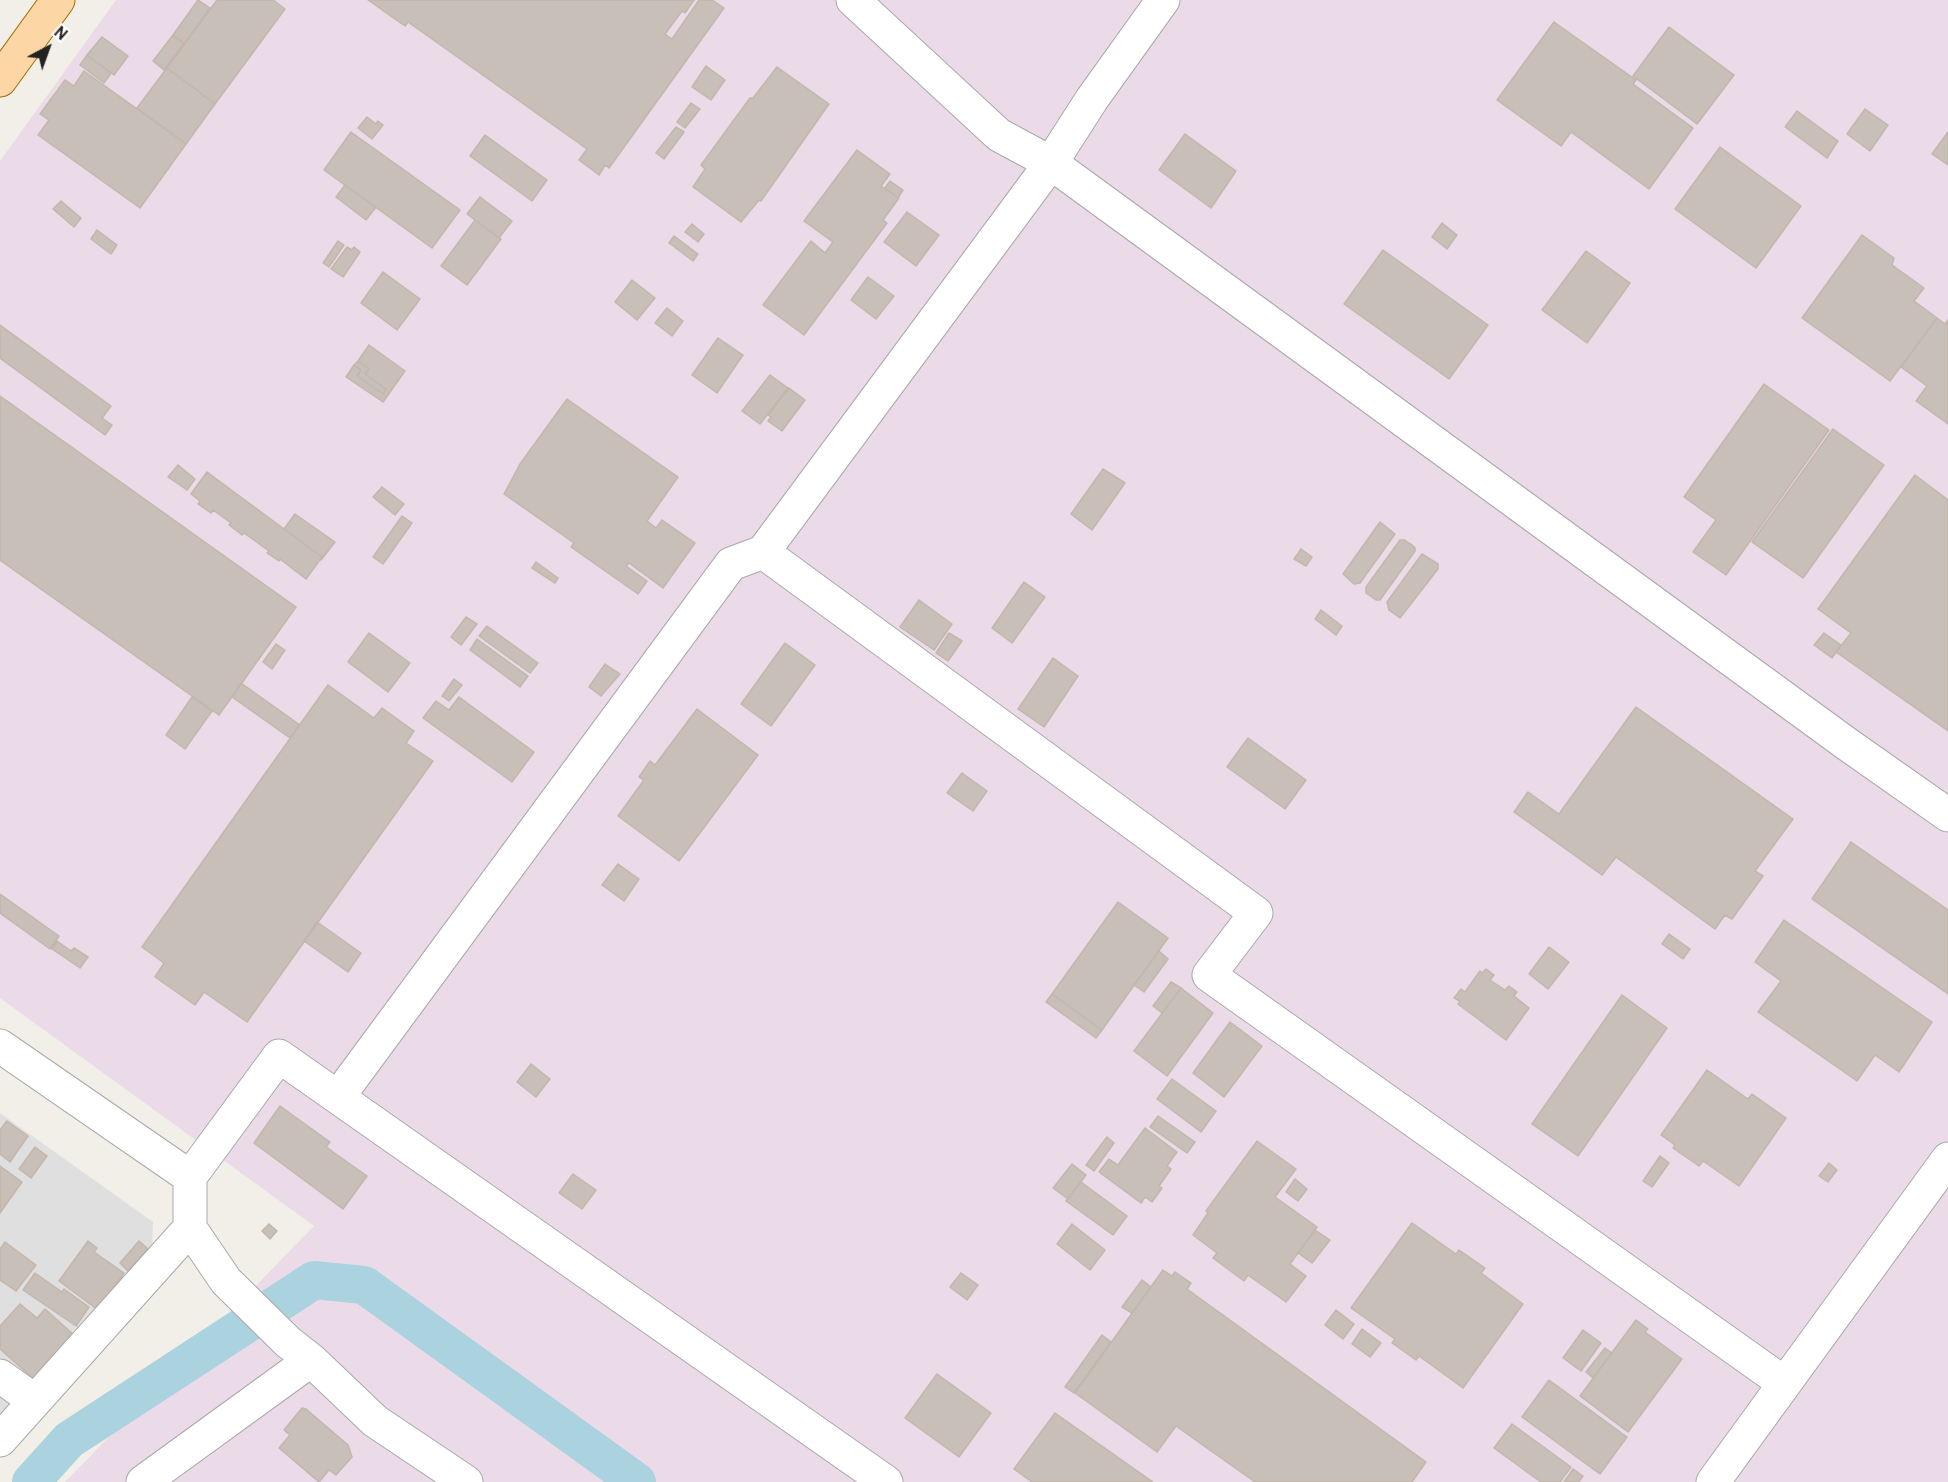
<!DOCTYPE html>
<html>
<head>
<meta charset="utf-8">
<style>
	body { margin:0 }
	#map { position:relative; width:1948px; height:1482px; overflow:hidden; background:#f2efe9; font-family:Overpass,sans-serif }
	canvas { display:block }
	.north { position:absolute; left:18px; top:18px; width:60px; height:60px; -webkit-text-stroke:4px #fff; paint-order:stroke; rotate:41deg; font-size:16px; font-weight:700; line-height:24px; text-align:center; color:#222 }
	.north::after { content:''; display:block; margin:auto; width:21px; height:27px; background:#222; clip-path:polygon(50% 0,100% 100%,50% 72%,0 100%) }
</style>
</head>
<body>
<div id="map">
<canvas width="1948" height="1482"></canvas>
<div class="north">N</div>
</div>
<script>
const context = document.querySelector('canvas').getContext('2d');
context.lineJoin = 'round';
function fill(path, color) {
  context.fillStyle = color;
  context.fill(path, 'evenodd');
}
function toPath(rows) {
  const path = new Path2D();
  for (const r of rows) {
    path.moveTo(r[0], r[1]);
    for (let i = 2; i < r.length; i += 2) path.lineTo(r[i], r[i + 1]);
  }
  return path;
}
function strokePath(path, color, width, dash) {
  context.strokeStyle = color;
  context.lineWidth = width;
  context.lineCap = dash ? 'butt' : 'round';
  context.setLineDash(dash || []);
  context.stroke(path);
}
fill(toPath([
	[0,1113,153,1222,152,1254,0,1425]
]), '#e0dfdf');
fill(toPath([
	[116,0,1948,0,1948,1482,65,1482,314,1226,0,998,0,161]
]), '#ebdbe8');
strokePath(toPath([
	[31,1482,69,1440,314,1280,364,1285,637,1482]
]), '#aad3df', 38);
const building = toPath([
	[198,0,210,8,184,44,173,35,198,0],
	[217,0,273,0,285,9,215,104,167,68,217,0],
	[368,0,694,0,685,13,682,11,665,34,672,39,699,0,712,0,724,8,609,168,605,165,599,175,579,160,587,149,408,22,405,26,368,0],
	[1554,22,1636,80,1633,84,1693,128,1649,189,1571,132,1561,146,1497,100,1554,22],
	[1669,27,1734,75,1697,124,1633,76,1669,27],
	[173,35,184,43,164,70,153,61,173,35],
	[102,37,128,56,114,75,87,55,102,37],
	[87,55,111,73,104,83,80,65,87,55],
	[706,66,725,80,711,100,692,87,706,66],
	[777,67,829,104,761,201,759,200,741,222,693,187,705,169,701,165,750,98,753,98,777,67],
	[167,68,215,104,186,144,137,108,167,68],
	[84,71,186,144,140,208,38,135,49,120,40,114,65,80,74,86,84,71],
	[691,103,700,109,685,128,677,122,691,103],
	[1865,109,1888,125,1870,151,1847,134,1865,109],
	[1797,111,1838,141,1827,158,1785,127,1797,111],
	[367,117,376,124,378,121,383,125,372,139,358,128,367,117],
	[676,127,684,132,664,159,656,153,676,127],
	[351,132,460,210,432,248,324,170,351,132],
	[1948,132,1948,165,1932,154,1948,132],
	[1185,134,1236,171,1211,208,1159,170,1185,134],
	[485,135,547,180,532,201,470,156,485,135],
	[1720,147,1801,206,1756,268,1675,209,1720,147],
	[857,150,890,174,881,186,899,198,883,220,887,223,804,335,763,305,811,241,825,253,833,242,804,221,857,150],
	[890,181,903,190,898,198,885,188,890,181],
	[345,185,376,207,366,220,336,197,345,185],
	[480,197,512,221,499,238,467,214,480,197],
	[61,201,81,218,74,227,53,209,61,201],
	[907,212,939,235,916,266,884,242,907,212],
	[475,220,501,239,467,285,441,266,475,220],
	[1442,223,1457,235,1447,249,1432,237,1442,223],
	[692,224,704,234,698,242,685,232,692,224],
	[97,230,117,245,111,254,91,239,97,230],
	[1862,235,1894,258,1892,265,1924,288,1914,301,1937,318,1890,381,1802,318,1862,235],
	[674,236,698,254,693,261,669,243,674,236],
	[338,241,344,245,329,267,323,263,338,241],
	[347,247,352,250,354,247,360,252,343,277,331,269,347,247],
	[1383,250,1488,325,1449,379,1344,304,1383,250],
	[1586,251,1630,283,1587,343,1542,310,1586,251],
	[383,272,420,299,397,330,361,303,383,272],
	[868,277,894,296,876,319,851,300,868,277],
	[632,280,655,298,637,320,615,302,632,280],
	[667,308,683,321,672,336,655,323,667,308],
	[1937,318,1945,324,1948,320,1948,424,1916,401,1927,386,1901,367,1937,318],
	[0,325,111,406,102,418,112,425,105,435,0,358,0,325],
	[718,338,743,355,717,393,692,375,718,338],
	[369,345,405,371,383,402,346,377,354,365,361,370,357,376,383,394,386,389,365,374,369,369,358,361,369,345],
	[358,361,369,369,365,374,386,389,383,394,357,376,361,370,354,365,358,361],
	[770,375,788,388,760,424,742,411,770,375],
	[1764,384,1829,430,1726,575,1693,552,1716,520,1684,497,1764,384],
	[789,388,805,400,782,431,768,421,771,417,768,415,789,388],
	[0,396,296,607,219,715,0,560,0,396],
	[567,399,678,477,647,521,656,528,662,520,695,543,663,588,629,563,626,566,647,581,638,594,571,547,574,543,504,494,520,464,567,399],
	[1833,429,1884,465,1803,578,1752,542,1833,429],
	[178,465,195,479,187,490,168,477,178,465],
	[1103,469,1125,483,1092,530,1071,514,1103,469],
	[207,472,322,557,306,579,280,559,279,561,267,553,269,551,244,533,242,535,229,525,231,523,213,510,211,513,198,504,200,501,191,494,207,472],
	[1915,475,1948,500,1948,731,1836,652,1851,633,1818,609,1915,475],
	[382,487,404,504,395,515,373,497,382,487],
	[295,514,335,542,321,560,322,557,284,529,295,514],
	[402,516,412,523,383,564,373,557,402,516],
	[1380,522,1395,534,1360,583,1354,584,1343,574,1380,522],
	[1400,540,1404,540,1412,545,1415,548,1415,551,1380,600,1376,600,1366,593,1366,587,1400,540],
	[1301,549,1312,557,1306,566,1294,559,1301,549],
	[1422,554,1438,564,1438,569,1400,618,1389,610,1387,602,1422,554],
	[536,562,558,578,555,583,532,568,536,562],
	[1024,582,1045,597,1012,643,992,628,1024,582],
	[919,600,952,624,934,650,900,627,919,600],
	[1321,610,1342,626,1336,635,1315,619,1321,610],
	[466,617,477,624,461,645,451,637,466,617],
	[487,626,538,663,530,673,479,636,487,626],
	[369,633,410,663,388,692,348,662,369,633],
	[949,633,962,641,948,661,936,653,949,633],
	[1824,633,1841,645,1832,658,1814,645,1824,633],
	[477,639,528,676,520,687,470,650,477,639],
	[785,643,815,665,771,726,741,704,785,643],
	[276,644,285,650,272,669,263,662,276,644],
	[1053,658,1078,676,1044,727,1018,709,1053,658],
	[605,664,620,674,601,696,589,687,605,664],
	[454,679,462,685,449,701,442,696,454,679],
	[241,683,300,725,290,738,232,697,241,683],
	[328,685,374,718,382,708,414,731,406,743,433,761,247,1022,204,992,195,1005,155,977,164,963,142,947,328,685],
	[192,697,212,711,185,749,166,735,192,697],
	[459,697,534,752,512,782,423,718,436,701,449,710,459,697],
	[1636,707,1793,819,1755,871,1763,876,1732,919,1725,915,1715,929,1616,857,1602,875,1514,812,1528,792,1559,814,1636,707],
	[697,709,758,755,679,861,618,816,644,780,639,777,650,761,655,765,697,709],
	[1248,738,1306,780,1285,809,1227,767,1248,738],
	[962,773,987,791,973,811,947,793,962,773],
	[1851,842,1948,910,1948,994,1812,899,1851,842],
	[618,864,639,879,624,901,602,885,618,864],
	[0,894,59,936,50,949,0,913,0,894],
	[1118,902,1168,938,1102,1030,1052,994,1118,902],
	[1784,920,1932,1022,1899,1072,1875,1055,1857,1081,1758,1012,1781,981,1755,962,1784,920],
	[317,922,361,953,348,972,304,941,317,922],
	[1669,934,1690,949,1683,959,1662,944,1669,934],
	[57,941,71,951,74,948,88,957,80,968,52,949,57,941],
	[1549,947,1569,962,1548,989,1529,974,1549,947],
	[1159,951,1168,959,1144,992,1134,985,1159,951],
	[1486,969,1494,975,1490,980,1505,990,1509,986,1517,992,1514,996,1529,1008,1506,1040,1458,1004,1460,1001,1454,998,1461,989,1465,992,1480,971,1482,973,1486,969],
	[1171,982,1181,988,1162,1013,1153,1006,1171,982],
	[1181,988,1213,1013,1167,1076,1134,1051,1181,988],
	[1052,994,1102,1030,1096,1038,1046,1002,1052,994],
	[1622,995,1667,1028,1578,1156,1532,1124,1622,995],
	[1230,1022,1262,1046,1224,1097,1193,1073,1230,1022],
	[531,1064,550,1079,536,1097,517,1082,531,1064],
	[1707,1070,1748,1099,1752,1094,1786,1118,1739,1186,1703,1161,1699,1166,1673,1148,1675,1145,1661,1135,1707,1070],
	[1172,1079,1216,1111,1201,1132,1157,1099,1172,1079],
	[280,1106,330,1142,326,1147,367,1176,343,1209,254,1143,280,1106],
	[1158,1116,1195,1142,1187,1153,1150,1127,1158,1116],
	[7,1121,28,1136,10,1162,0,1154,0,1130,7,1121],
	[1145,1128,1177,1152,1167,1166,1171,1169,1159,1186,1162,1188,1152,1202,1145,1197,1141,1203,1099,1172,1109,1159,1118,1165,1145,1128],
	[1107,1137,1114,1143,1094,1171,1086,1165,1107,1137],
	[1257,1141,1296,1169,1275,1197,1317,1227,1290,1264,1306,1276,1286,1302,1248,1275,1244,1281,1213,1258,1217,1253,1193,1235,1208,1213,1206,1211,1257,1141],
	[35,1147,47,1156,31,1178,19,1169,35,1147],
	[1660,1156,1669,1163,1652,1187,1643,1181,1660,1156],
	[1829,1163,1837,1170,1828,1182,1819,1176,1829,1163],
	[1072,1164,1086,1175,1068,1199,1053,1188,1072,1164],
	[0,1166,22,1182,0,1213,0,1166],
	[573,1174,596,1190,582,1209,559,1193,573,1174],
	[1295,1179,1307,1189,1298,1201,1286,1192,1295,1179],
	[1081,1182,1127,1216,1113,1235,1066,1201,1081,1182],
	[1412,1223,1456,1254,1459,1250,1485,1268,1481,1273,1523,1304,1463,1388,1419,1356,1416,1360,1392,1343,1395,1339,1351,1308,1412,1223],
	[269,1224,277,1231,270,1239,262,1231,269,1224],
	[1072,1224,1105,1250,1090,1270,1057,1244,1072,1224],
	[1315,1230,1330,1240,1312,1263,1298,1253,1315,1230],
	[88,1241,97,1248,94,1252,124,1273,98,1310,59,1281,88,1241],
	[139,1241,148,1249,128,1271,120,1263,139,1241],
	[5,1242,36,1265,16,1291,0,1280,0,1249,5,1242],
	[1163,1270,1172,1276,1175,1272,1191,1283,1187,1289,1426,1462,1412,1482,1255,1482,1176,1426,1157,1452,1075,1393,1163,1270],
	[35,1273,62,1292,64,1289,89,1307,76,1326,23,1290,35,1273],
	[961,1273,978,1285,967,1300,950,1287,961,1273],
	[1142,1280,1151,1287,1132,1313,1122,1307,1142,1280],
	[20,1304,37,1318,45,1309,74,1335,35,1380,0,1349,0,1326,20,1304],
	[1336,1310,1354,1324,1343,1339,1325,1325,1336,1310],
	[1636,1320,1648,1329,1645,1332,1682,1359,1628,1432,1580,1396,1636,1320],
	[1362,1329,1381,1343,1370,1357,1352,1344,1362,1329],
	[1583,1330,1601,1343,1581,1371,1563,1358,1583,1330],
	[1102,1335,1111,1342,1074,1393,1065,1387,1102,1335],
	[1605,1348,1612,1353,1593,1378,1586,1372,1605,1348],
	[937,1374,991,1413,959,1457,905,1418,937,1374],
	[1549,1380,1627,1437,1600,1474,1522,1417,1549,1380],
	[302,1408,306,1409,348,1445,352,1457,336,1475,329,1470,319,1482,279,1448,290,1435,284,1430,302,1408],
	[1055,1413,1153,1482,1032,1482,1014,1469,1055,1413],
	[1512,1424,1571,1467,1560,1482,1541,1482,1494,1448,1512,1424],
	[1573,1469,1583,1476,1579,1482,1564,1482,1573,1469]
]);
fill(building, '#c7bfb8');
strokePath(building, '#c4b6ab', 1.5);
const minor = toPath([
	[853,0,999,135,1051,163,1847,744,1948,815],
	[763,552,1256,913,1209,975,1784,1383],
	[0,1046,190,1177],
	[338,1097,731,564,763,552,1051,163,1092,99,1163,0],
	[0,1376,35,1401],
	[0,1440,190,1228],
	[143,1482,311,1360],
	[466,1482,375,1421,311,1360,288,1342,226,1281,190,1228,190,1177,279,1056,886,1482],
	[1713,1482,1948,1159]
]);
const major = toPath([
	[0,80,58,0]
]);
strokePath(minor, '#a9a9a9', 35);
strokePath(major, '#a06b00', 35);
strokePath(minor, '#fff', 33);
strokePath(major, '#fcd6a4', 33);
</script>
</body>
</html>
